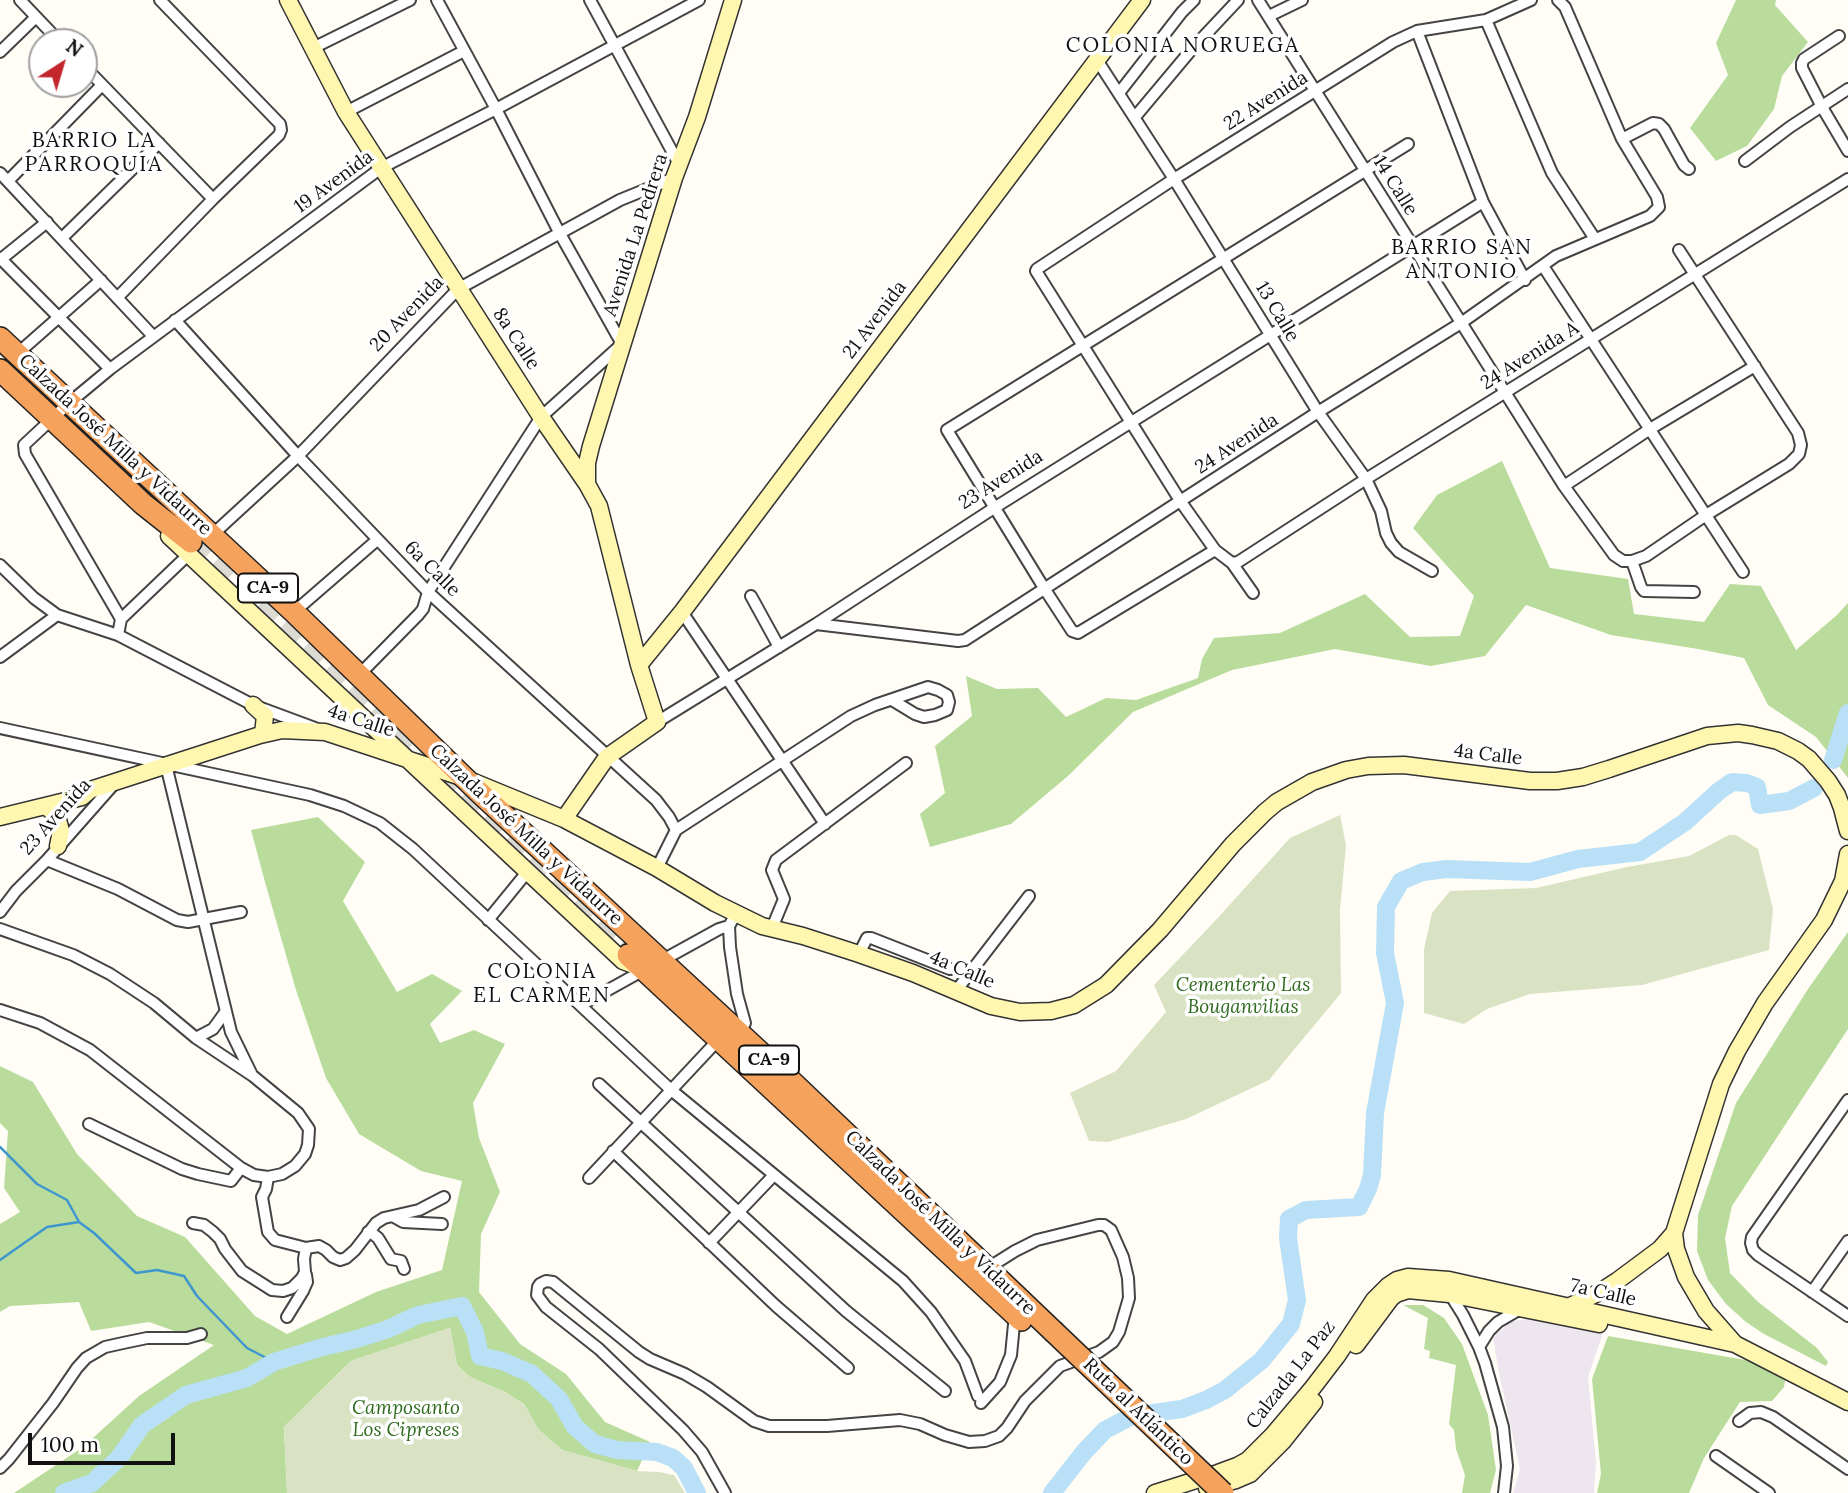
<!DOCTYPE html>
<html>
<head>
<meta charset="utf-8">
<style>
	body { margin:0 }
	#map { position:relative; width:1848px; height:1493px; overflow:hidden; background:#fffdf5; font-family:Lora,serif }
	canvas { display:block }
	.north { position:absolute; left:28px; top:28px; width:70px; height:70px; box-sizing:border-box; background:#fff; border:2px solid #a0a0a0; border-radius:50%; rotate:37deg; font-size:19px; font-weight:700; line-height:28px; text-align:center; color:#111 }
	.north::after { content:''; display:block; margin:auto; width:24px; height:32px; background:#c4262e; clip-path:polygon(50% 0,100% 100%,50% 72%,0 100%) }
	.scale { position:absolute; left:28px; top:1433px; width:147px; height:32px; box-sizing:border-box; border:4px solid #111; border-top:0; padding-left:9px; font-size:21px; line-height:24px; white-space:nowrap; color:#111; -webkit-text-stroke:5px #fff; paint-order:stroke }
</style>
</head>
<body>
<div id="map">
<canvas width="1848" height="1493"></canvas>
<div class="north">N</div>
<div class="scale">100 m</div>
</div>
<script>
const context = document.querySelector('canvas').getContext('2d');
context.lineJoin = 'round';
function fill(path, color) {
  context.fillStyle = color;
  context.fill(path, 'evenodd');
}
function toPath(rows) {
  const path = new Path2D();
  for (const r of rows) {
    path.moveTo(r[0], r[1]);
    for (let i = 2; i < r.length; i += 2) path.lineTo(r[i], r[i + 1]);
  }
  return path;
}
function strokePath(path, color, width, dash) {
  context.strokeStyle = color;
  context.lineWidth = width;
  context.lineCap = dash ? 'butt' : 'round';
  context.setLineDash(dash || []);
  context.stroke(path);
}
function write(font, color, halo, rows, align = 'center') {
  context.font = font + ' Lora,serif';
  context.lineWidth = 7;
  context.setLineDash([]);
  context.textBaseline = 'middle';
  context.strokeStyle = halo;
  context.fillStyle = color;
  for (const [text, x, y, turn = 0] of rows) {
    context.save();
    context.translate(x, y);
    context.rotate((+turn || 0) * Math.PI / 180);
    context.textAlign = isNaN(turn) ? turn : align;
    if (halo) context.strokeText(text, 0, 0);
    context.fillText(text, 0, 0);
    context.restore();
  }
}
fill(toPath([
	[1532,1318,1553,1320,1604,1330,1588,1377,1596,1462,1594,1493,1513,1493,1520,1469,1499,1373,1493,1338,1510,1322]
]), '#eee6ef');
fill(toPath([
	[1736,0,1776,0,1775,5,1808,42,1782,76,1774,109,1747,146,1716,161,1690,128,1728,75,1716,43],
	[1502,461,1550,568,1628,579,1634,614,1704,622,1730,584,1761,586,1796,650,1837,615,1848,603,1848,778,1816,737,1768,705,1744,658,1698,649,1611,635,1526,605,1485,656,1431,666,1335,649,1232,670,1133,712,1068,776,1011,824,930,847,920,814,945,793,935,746,972,716,966,676,997,689,1038,688,1066,717,1106,698,1136,700,1198,678,1202,659,1214,638,1280,633,1365,594,1410,637,1460,636,1474,596,1413,528,1437,495],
	[318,817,365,862,343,901,397,992,432,974,462,991,430,1024,440,1043,474,1030,505,1044,473,1103,479,1138,500,1192,481,1234,479,1292,520,1344,566,1374,605,1422,650,1442,643,1458,637,1471,562,1450,538,1429,524,1404,503,1391,470,1377,457,1365,450,1328,351,1361,284,1427,287,1493,14,1493,83,1447,139,1396,214,1345,149,1322,91,1331,79,1302,10,1306,0,1312,0,1224,20,1212,4,1188,8,1131,0,1123,0,1066,33,1082,77,1154,137,1216,185,1237,255,1316,287,1334,376,1292,442,1270,462,1181,421,1171,359,1134,326,1078,296,990,265,882,251,830],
	[1848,932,1848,1029,1732,1206,1725,1238,1730,1273,1757,1301,1817,1348,1828,1362,1826,1366,1764,1334,1746,1322,1726,1304,1708,1280,1697,1251,1698,1215,1736,1103,1808,989],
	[1403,1305,1423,1305,1444,1318,1462,1344,1488,1415,1496,1470,1490,1493,1462,1493,1465,1475,1456,1449,1454,1430,1449,1424,1456,1365,1429,1358,1430,1351,1424,1349,1428,1318],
	[1608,1336,1751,1361,1786,1375,1784,1387,1772,1401,1740,1402,1704,1458,1689,1493,1597,1493,1601,1474,1592,1379]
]), '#b9dc9c');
fill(toPath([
	[1340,815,1346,845,1340,910,1341,993,1269,1080,1186,1119,1108,1142,1089,1141,1070,1093,1116,1071,1166,1012,1154,985,1215,921,1290,838],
	[1729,835,1736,835,1758,849,1773,909,1769,950,1642,985,1530,994,1487,1009,1464,1024,1424,1013,1424,949,1432,913,1450,891,1536,888,1627,867,1689,856],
	[450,1328,457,1365,470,1377,503,1391,524,1404,538,1429,562,1450,637,1471,659,1472,674,1475,685,1493,287,1493,284,1427,351,1361]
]), '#d9e3c4');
strokePath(toPath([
	[0,1147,37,1184,67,1200,79,1222],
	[0,1260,47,1227,79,1222,94,1233,136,1273,157,1270,184,1276,197,1296,247,1348,274,1362]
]), '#3f96cf', 2.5);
strokePath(toPath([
	[1833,760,1848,713],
	[64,1493,92,1483,119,1458,142,1425,186,1395,247,1378,274,1362,319,1348,357,1339,388,1329,418,1315,462,1306,475,1332,480,1356,502,1361,532,1374,559,1399,575,1427,595,1444,617,1450,657,1452,673,1458,684,1468,697,1493],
	[1052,1493,1084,1452,1105,1430,1132,1416,1182,1409,1206,1400,1225,1390,1262,1360,1291,1324,1297,1300,1288,1238,1289,1219,1306,1210,1359,1207,1368,1189,1372,1175,1375,1113,1395,1003,1385,953,1386,907,1401,881,1423,872,1447,869,1530,872,1578,859,1640,852,1685,822,1719,791,1732,782,1747,783,1757,787,1760,805,1789,801,1814,788]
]), '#b9e0f7', 18);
strokePath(toPath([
	[191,542,628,955]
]), '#dbdad3', 21, [21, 10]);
const street = toPath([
	[20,0,60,42],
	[590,0,680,166],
	[1258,0,1564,486,1614,555,1623,561,1632,561,1646,556,1706,515,1789,464,1799,454,1801,445,1798,433,1679,250],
	[1269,16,1302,0],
	[1486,20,1552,173,1595,239],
	[1417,31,1483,202,1525,280],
	[1839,36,1804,59,1802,63,1802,68,1822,107,1848,151],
	[313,48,410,0],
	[0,52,36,17],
	[1097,60,1174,179,1318,412,1366,479,1381,511,1386,533,1391,543,1399,552,1432,571],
	[84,66,213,199],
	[1119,93,1182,12,1194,0],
	[346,112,464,51],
	[1135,117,1192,49,1238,0],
	[1622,139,1653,123,1659,124,1664,129,1684,165,1689,169],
	[1745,161,1790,127,1848,89],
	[0,173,153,336],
	[8,181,102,85],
	[62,238,159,143],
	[0,258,110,369],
	[0,260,47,222],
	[1543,266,1743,572],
	[117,298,213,199,279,135,281,130,280,124,160,0],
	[175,320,298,456,428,592,656,800,669,817,676,830],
	[17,354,101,280],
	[1564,486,1650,429,1755,366],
	[211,536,298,456,458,289,620,200,674,178],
	[1215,550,1078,633,1072,631,1044,588,947,430,1408,144],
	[1632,561,1641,587,1644,591,1694,592],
	[1232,563,1238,562,1366,479,1848,179],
	[0,565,34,598,57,615,118,635,253,705,315,728],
	[1253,593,1232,563,1215,550,1181,502,1036,271,1037,269,1174,179,1393,42,1417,31,1486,20,1531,0],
	[751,596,779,647],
	[294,612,377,540],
	[682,612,825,824],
	[121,619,25,454,24,445,69,403,110,369,381,168,496,109,699,0],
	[816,624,958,641,965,640,1318,412,1461,323,1556,256,1650,216,1659,207,1657,197,1622,139,1565,7,1558,0],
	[118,635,121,619,189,554],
	[0,657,57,615],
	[359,675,419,614,423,609,428,592,541,417,622,344,559,232,496,109,437,0],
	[657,722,816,624,994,508,1483,202],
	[0,728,310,795,344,806,380,823,413,849,670,1089,903,1281,931,1312,965,1361,978,1396],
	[166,765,231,1032,252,1075],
	[47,860,118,889,177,920,188,922,241,912],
	[657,868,676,830,851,716,875,705,928,687,938,690,947,695,949,702,947,710,935,715,924,717,915,714,892,700],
	[0,912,16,891,47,860,114,784],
	[736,914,729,926,730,947,737,994,745,1023,740,1033],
	[488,920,528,871],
	[772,928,784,899,772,870,776,860,906,763],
	[0,929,73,955,110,974,154,1003,196,1038,253,1076,298,1113,309,1129,308,1145,305,1154,295,1166,282,1174,268,1177,254,1175,241,1168,90,1050,40,1023,0,1010],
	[859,954,867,938,871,938,950,969],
	[661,961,719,929,729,926],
	[956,991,1029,896],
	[581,1005,644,970],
	[196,1038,213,1029,226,1011],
	[599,1084,846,1311,945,1391],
	[1848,1100,1752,1237,1751,1243,1753,1250,1758,1255,1848,1316],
	[89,1124,182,1169,198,1174,231,1181,241,1168],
	[613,1151,776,1306,848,1368],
	[268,1177,266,1189,262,1197,268,1232,275,1240,306,1248,319,1246,326,1250,333,1257,340,1260,346,1258,355,1250,376,1223,384,1218,419,1210,444,1197],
	[589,1178,719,1039],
	[394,1217,403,1222,442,1224],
	[193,1223,204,1225,213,1232,220,1239,225,1249,242,1271,272,1290,283,1291,292,1288,302,1278,305,1272,304,1259,306,1248],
	[368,1232,373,1234,378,1238,391,1259,401,1261,404,1269],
	[709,1243,774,1175],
	[1448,1291,1463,1315,1479,1347,1485,1363,1503,1427,1507,1466,1504,1493],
	[1812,1292,1848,1241],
	[287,1317,303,1291,307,1282,306,1275],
	[1479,1347,1489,1331,1498,1322,1522,1308],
	[981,1403,1000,1382,1011,1355,1015,1314],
	[1739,1421,1750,1413,1761,1412,1773,1417,1848,1469],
	[1716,1456,1769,1493],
	[0,1468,9,1459,53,1403,77,1368,86,1358,105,1347,123,1343,147,1338,187,1338,201,1334],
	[725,1493,702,1452,683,1430,599,1349,546,1307,537,1295,538,1287,540,1284,546,1281,553,1282,639,1352,650,1359,685,1374,707,1387,754,1421,769,1426,827,1426,900,1420,920,1424,945,1435,969,1442,985,1441,999,1436,1007,1428,1025,1401,1060,1366,1099,1352,1113,1342,1119,1332,1129,1298,1128,1278,1123,1257,1111,1230,1104,1225,1098,1225,1037,1240,1015,1251,988,1268]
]);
const secondary = toPath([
	[288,0,346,112,541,417,587,484,599,506,639,665,657,722,607,757,564,819],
	[587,484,587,463,591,446,674,178,697,117,733,0],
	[169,536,623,961,636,966],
	[639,665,682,612,1142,0],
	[253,705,265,716,263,734],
	[46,806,57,816,61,831,58,846],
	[0,817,82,797,90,790,260,735,282,730,325,732,464,778,564,819,657,868,715,903,762,926,803,936,859,954,913,973,991,1006,1020,1012,1051,1011,1074,1005,1106,985,1160,930,1233,844,1265,812,1277,802,1312,782,1346,770,1368,766,1404,765,1530,781,1557,781,1583,777,1609,769,1707,736,1738,733,1752,735,1778,741,1798,751,1809,759,1828,781,1837,795,1842,808,1848,831],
	[1674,1233,1676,1249,1686,1277,1706,1311,1735,1344],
	[1566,1308,1600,1292,1617,1281,1660,1249,1674,1233,1721,1084,1737,1051,1765,1003,1824,920,1843,881,1848,854],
	[1356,1345,1391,1298,1396,1294,1408,1290,1449,1294,1599,1324],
	[1207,1488,1236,1480,1250,1474,1283,1441,1314,1402],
	[1155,1493,1218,1473,1237,1466,1248,1460,1273,1435,1311,1390,1337,1356,1374,1300,1388,1286,1397,1280,1408,1277,1449,1280,1735,1344,1848,1402]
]);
const highway = toPath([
	[0,338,294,612,480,793,791,1081,1053,1331],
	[0,370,143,504,191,542],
	[628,955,1021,1320]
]);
strokePath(street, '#444', 14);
strokePath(secondary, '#333', 19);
strokePath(highway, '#222', 24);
strokePath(street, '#fff', 10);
strokePath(secondary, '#fff6b0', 16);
strokePath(highway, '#f5a25d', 21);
const highwayBridge = toPath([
	[1053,1331,1223,1493]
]);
strokePath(highwayBridge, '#222', 24, []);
strokePath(highwayBridge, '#f5a25d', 21);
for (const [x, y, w] of [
	[268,588,60],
	[769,1060,60]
]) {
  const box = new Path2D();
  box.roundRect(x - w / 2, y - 14.5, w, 29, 5);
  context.fillStyle = '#fff';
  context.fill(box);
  strokePath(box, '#111', 2);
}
write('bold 18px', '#111', null, [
	["CA-9",268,588],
	["CA-9",769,1060]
]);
write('19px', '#111', '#fff', [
	["22 Avenida",1266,101,-32],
	["19 Avenida",334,182,-36],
	["14 Calle",1395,186,58],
	["Avenida La Pedrera",636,235,-72],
	["13 Calle",1277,312,59],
	["20 Avenida",407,314,-46],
	["21 Avenida",875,320,-53],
	["8a Calle",516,339,57],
	["24 Avenida A",1530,356,-32],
	["24 Avenida",1237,444,-33],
	["Calzada José Milla y Vidaurre",115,445,43],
	["23 Avenida",1001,480,-32],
	["6a Calle",432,569,45],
	["4a Calle",361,721,18],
	["4a Calle",1488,755,7],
	["23 Avenida",56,817,-48],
	["Calzada José Milla y Vidaurre",526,835,43],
	["4a Calle",962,970,23],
	["Calzada José Milla y Vidaurre",940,1223,44],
	["7a Calle",1603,1293,13],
	["Calzada La Paz",1291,1375,-52],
	["Ruta al Atlántico",1138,1412,44]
]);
write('italic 19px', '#2f6b1f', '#fff', [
	["Cementerio Las",1243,986],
	["Bouganvilias",1243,1008],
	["Camposanto",406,1409],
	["Los Cipreses",406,1431]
]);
context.letterSpacing = '2px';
write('21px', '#111', '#fff', [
	["COLONIA NORUEGA",1183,46],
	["BARRIO LA",94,141],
	["PARROQUIA",94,165],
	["BARRIO SAN",1462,248],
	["ANTONIO",1462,272],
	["COLONIA",542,972],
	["EL CARMEN",542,996]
]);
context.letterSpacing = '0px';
</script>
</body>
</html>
